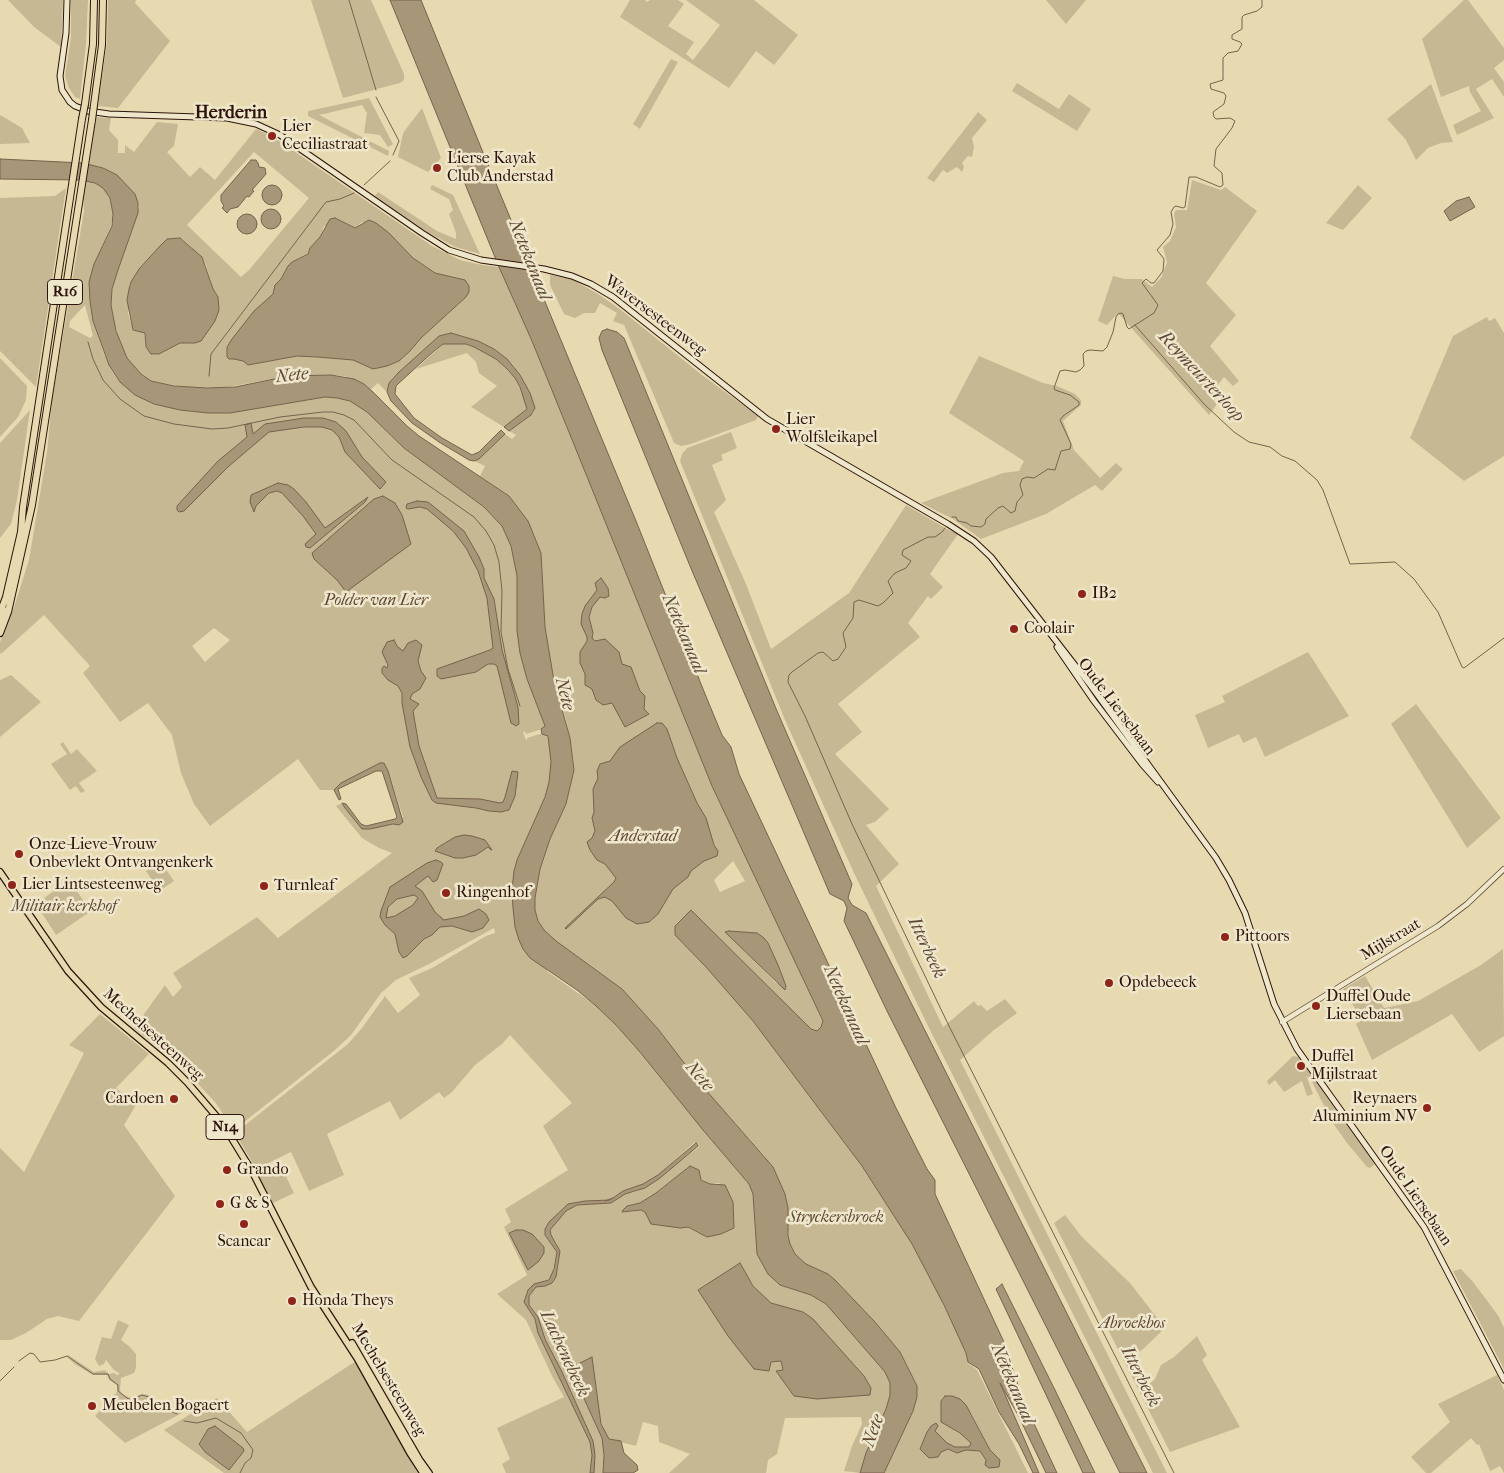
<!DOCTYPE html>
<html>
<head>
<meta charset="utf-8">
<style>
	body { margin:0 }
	canvas { display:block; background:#e7dab1 }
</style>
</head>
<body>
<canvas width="1504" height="1473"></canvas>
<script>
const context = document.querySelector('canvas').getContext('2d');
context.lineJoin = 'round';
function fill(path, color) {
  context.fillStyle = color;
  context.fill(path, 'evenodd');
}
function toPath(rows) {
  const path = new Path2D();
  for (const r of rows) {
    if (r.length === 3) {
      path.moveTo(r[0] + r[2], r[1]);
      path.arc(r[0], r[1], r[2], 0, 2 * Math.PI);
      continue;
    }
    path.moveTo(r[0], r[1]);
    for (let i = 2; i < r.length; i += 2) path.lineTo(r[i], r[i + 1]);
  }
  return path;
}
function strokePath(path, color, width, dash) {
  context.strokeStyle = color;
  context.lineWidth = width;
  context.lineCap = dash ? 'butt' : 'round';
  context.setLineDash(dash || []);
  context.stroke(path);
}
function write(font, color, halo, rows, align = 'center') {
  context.font = font + ' "IM FELL French Canon",serif';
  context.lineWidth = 5;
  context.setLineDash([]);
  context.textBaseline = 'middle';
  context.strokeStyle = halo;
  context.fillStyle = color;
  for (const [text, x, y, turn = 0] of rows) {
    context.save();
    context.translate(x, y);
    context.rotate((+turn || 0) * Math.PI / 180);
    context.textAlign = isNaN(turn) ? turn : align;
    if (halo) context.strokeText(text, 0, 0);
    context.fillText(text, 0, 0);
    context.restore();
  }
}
fill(toPath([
	[8,0,63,0,61,47,34,27],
	[71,0,88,0,86,44,80,99,75,97,69,88,65,76,71,37],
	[108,0,136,0,135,3,170,41,118,108,98,106,107,42],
	[311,0,371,0,404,74,404,80,400,83,343,98],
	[630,0,645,0,647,2,650,0,678,0,684,4,668,26,694,42,686,54,693,60,720,25,686,0,754,0,798,35,774,65,756,51,729,88,620,17],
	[1046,0,1086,0,1066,24],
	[1464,0,1468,0,1504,48,1504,60,1494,68,1504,82,1504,97,1492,79,1476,89,1494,118,1457,135,1453,125,1481,111,1470,92,1469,86,1441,97,1422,39],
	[671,59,678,62,640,129,633,124],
	[1017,83,1059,109,1069,94,1091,109,1077,131,1012,91],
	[1431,84,1453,142,1441,143,1428,148,1416,160,1406,140,1387,119],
	[369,98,393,144,388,147,380,135,364,133,367,113,362,105,319,115,389,151,388,156,308,116,308,111],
	[422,108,441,158,428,172,398,157,403,133],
	[978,112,987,120,972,138,974,147,972,157,968,156,962,163,964,167,962,172,957,167,947,173,943,170,934,182,927,178],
	[0,115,22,128,30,143,0,144],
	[96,117,111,118,109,130,118,140,118,153,125,153,125,145,134,152,157,122,178,124,174,146,167,152,190,177,200,167,215,180,256,129,272,136,432,246,460,260,482,265,499,267,532,341,573,442,712,786,823,1021,821,1027,817,1031,811,1029,691,910,675,925,675,935,706,967,753,1021,862,1166,912,1244,929,1275,956,1330,966,1353,968,1363,977,1370,1028,1473,884,1473,913,1411,917,1386,900,1352,875,1322,835,1280,828,1274,806,1264,795,1254,790,1244,787,1222,764,1156,698,1081,658,1029,622,989,556,941,544,930,538,921,535,910,535,898,540,869,550,839,566,804,574,770,573,757,566,720,554,681,548,647,545,627,541,553,528,521,519,509,509,496,480,476,485,466,474,461,479,459,505,434,512,439,516,435,509,431,534,412,530,393,520,375,507,359,494,349,478,341,451,333,439,336,399,372,389,383,387,392,378,383,370,390,364,384,344,376,331,375,289,376,222,388,183,387,151,381,141,374,127,358,121,346,114,322,111,305,112,289,139,207,135,194,89,165],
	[254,152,309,198,249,270,241,277,187,225],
	[362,222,389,233,413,258,435,273,449,277,466,297,421,338,410,351,399,361,387,366,373,369,353,360,332,358,297,356,248,365,243,361,234,358,229,359,227,357,227,347,232,340,254,311,273,294,275,285,281,279,288,266,292,262,308,253,310,248,320,237,324,226,346,224,355,228],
	[175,238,182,239,187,243,202,257,206,265,213,289,218,297,215,321,199,340,195,343,180,343,159,354,154,355,148,350,145,344,145,333,133,330,128,313,139,269,166,239],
	[733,861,745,881,720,892,714,880],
	[729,931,757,933,764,938,768,943,786,986,776,983,726,932],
	[945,1396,952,1396,971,1413,990,1450,1000,1460,986,1460,980,1451,966,1450,957,1453,948,1449,941,1452,920,1448,931,1426,938,1426,935,1431,947,1443,955,1447,969,1447,972,1443,960,1433,941,1421,941,1401],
	[1192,180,1221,190,1225,187,1257,211,1206,283,1236,315,1210,346,1239,381,1233,386,1224,377,1209,396,1217,404,1209,415,1118,313,1107,325,1098,321,1113,276,1125,279,1142,279,1152,287,1161,278,1167,262,1163,247,1170,241,1176,227,1174,214,1176,210,1187,210],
	[86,181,95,183,103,188,110,198,113,214,111,226,94,264,89,282,90,301,93,321,104,354,113,373,120,382,180,410,208,413,230,413,325,397,337,398,350,401,367,412,404,448,484,507,502,526,511,546,517,576,517,631,520,653,527,679,545,726,542,729,526,734,525,732,523,732,526,740,527,740,527,738,543,733,548,736,551,762,549,782,545,797,517,860,512,889,548,972,595,1005,616,1025,640,1052,703,1130,749,1184,753,1194,757,1254,780,1285,811,1295,826,1304,885,1372,890,1383,890,1395,886,1409,866,1453,860,1473,844,1471,852,1446,862,1424,861,1417,785,1418,777,1454,768,1460,766,1473,669,1473,690,1454,659,1442,658,1426,643,1422,636,1446,609,1439,601,1424,592,1358,570,1368,602,1438,604,1455,603,1473,594,1473,595,1455,562,1372,541,1332,538,1317,529,1305,529,1296,536,1287,545,1286,552,1283,556,1277,559,1262,557,1244,551,1235,550,1230,566,1211,577,1205,611,1203,625,1194,638,1191,699,1147,695,1142,658,1175,643,1184,623,1191,610,1200,585,1201,569,1204,549,1222,545,1228,545,1235,557,1252,552,1275,549,1280,538,1283,524,1299,535,1318,538,1333,590,1442,592,1455,590,1473,506,1473,502,1464,510,1459,497,1428,564,1397,552,1376,526,1320,497,1294,527,1275,504,1227,511,1222,505,1209,568,1170,543,1126,572,1103,510,1035,502,1044,475,1065,452,1092,444,1098,439,1092,400,1120,390,1101,327,1134,344,1175,309,1191,291,1152,256,1169,235,1133,348,1044,362,1028,385,996,398,1013,420,995,409,978,432,968,486,936,495,933,494,928,429,964,396,980,381,993,351,1035,335,1050,234,1130,215,1102,185,1070,134,1028,165,985,173,997,182,987,173,973,257,917,278,938,392,853,379,848,362,838,336,806,342,803,345,808,364,829,395,824,403,817,388,771,381,763,341,783,334,790,320,790,298,759,210,826,194,804,181,773,172,735,148,703,120,722,83,673,90,666,44,615,1,654,0,652,0,642,14,607,29,560,47,452,52,400,84,211,83,199],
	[85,305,93,336,90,338,69,327,70,321],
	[214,628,230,640,205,662,192,646],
	[687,1168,699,1175,701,1179,710,1184,719,1183,733,1202,734,1228,721,1234,698,1233,688,1227,680,1228,641,1210,626,1212,630,1205,640,1203,656,1193],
	[740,1263,746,1276,761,1295,771,1303,802,1312,864,1376,794,1396,776,1371,783,1370,781,1361,771,1362],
	[432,185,453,195,480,254,455,247,429,233,375,196,378,192,437,231,456,239,456,233,449,214,453,210,449,199,430,189],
	[1358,185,1372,198,1343,230,1326,223],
	[66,188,36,387,0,351,0,198,55,196],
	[550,275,572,279,598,294,621,310,702,375,758,416,756,420,691,444,681,446,674,443,624,325,613,321,617,313,600,303,595,313,584,313,575,318,564,314,550,285],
	[1487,317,1489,321,1495,318,1504,333,1504,456,1464,481,1410,438,1453,336],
	[443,344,465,344,474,347,496,359,515,378,524,396,527,409,504,427,471,407,497,386,479,373,476,362,467,353,416,369],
	[979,356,1043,383,1057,386,1075,394,1081,400,1081,405,1063,421,1074,450,1100,478,1116,463,1123,469,1102,491,1095,485,1046,514,981,539,953,519,921,503,1003,473,1019,471,1024,461,949,413],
	[0,358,27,386,26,400,18,417,0,437],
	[30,410,17,500,11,524,0,538,0,443],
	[731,432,737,448,721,455,723,460,712,465,726,500,714,512,746,584,771,649,849,593,906,505,945,528,958,534,930,574,943,587,931,599,928,596,908,623,920,637,838,704,862,732,835,754,889,809,875,822,866,825,899,864,876,886,943,1027,974,1001,978,1006,981,1005,987,1011,1005,999,1017,1013,994,1030,960,1060,1167,1473,1153,1473,927,1024,854,873,785,720,680,461,682,454,687,448],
	[1308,652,1349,716,1265,757,1256,737,1243,743,1239,734,1208,748,1195,715,1225,702,1222,696],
	[11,675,41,702,0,737,0,680],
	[1416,704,1501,818,1467,848,1391,724],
	[63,742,71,754,77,749,97,771,79,783,85,791,81,793,76,786,70,790,51,764,67,754,60,744],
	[160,861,174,881,159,891,146,871],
	[69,880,91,911,56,935,36,904],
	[1503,949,1504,1036,1479,1052,1452,1014,1372,1060,1356,1024,1362,1020,1343,989,1365,976,1384,1008,1418,1001,1481,965],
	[100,1014,149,1054,116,1088,136,1105,124,1125,175,1196,79,1321,58,1316,47,1319,26,1333,11,1340,0,1340,0,1148,24,1172,84,1053,69,1045],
	[1293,1056,1299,1057,1373,1161,1375,1164,1370,1168,1367,1167,1347,1143,1333,1123,1312,1082,1306,1075,1313,1094,1307,1096,1302,1081,1284,1092,1275,1080,1269,1085,1267,1081],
	[280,1164,294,1193,273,1203,258,1175],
	[1065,1215,1082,1237,1130,1283,1165,1328,1142,1350,1129,1358,1145,1388,1155,1379,1161,1365,1174,1357,1197,1336,1207,1355,1202,1360,1240,1427,1170,1452,1054,1223],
	[1461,1269,1473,1282,1486,1299,1499,1317,1504,1328,1504,1369,1453,1271],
	[118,1320,129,1325,121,1340,130,1347,136,1354,136,1368,134,1373,121,1378,120,1390,122,1394,131,1398,142,1394,149,1395,157,1404,182,1413,125,1443,95,1416,117,1392,117,1385,109,1380,107,1375,93,1375,76,1365,67,1357,68,1355,94,1372,105,1370,109,1374,114,1373,117,1375,120,1374,113,1369,106,1360,104,1364,99,1366,95,1359,102,1337,111,1339],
	[356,1361,418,1473,224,1473,164,1430,217,1398,247,1432],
	[215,1427,243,1448,244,1450,234,1463,228,1469,211,1455,199,1442,208,1429],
	[1497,1375,1504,1390,1504,1473,1500,1466,1490,1471,1479,1444,1477,1445,1471,1438,1431,1473,1426,1473,1411,1457,1450,1422,1438,1404]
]), '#c7b894');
const water = toPath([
	[390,0,421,0,482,150,636,521,705,694,722,735,731,747,739,774,896,1108,927,1169,935,1180,935,1194,1003,1340,1023,1400,1057,1473,1046,1473,1018,1415,1000,1383,1039,1473,1033,1473,1019,1444,999,1412,979,1369,968,1362,966,1353,944,1305,912,1244,862,1166,753,1021,706,967,675,935,675,926,691,910,811,1029,817,1031,821,1027,823,1021,712,786,573,442,532,341,499,267,390,0],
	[0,159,83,163,103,168,117,175,135,194,138,203,138,213,118,270,112,289,111,305,116,331,127,358,141,374,151,381,174,386,207,388,235,387,289,376,331,375,354,379,364,384,373,392,407,426,419,436,509,496,528,521,541,553,545,627,554,681,570,738,574,770,566,804,550,839,540,869,535,898,535,910,538,921,544,930,556,941,622,989,658,1029,698,1081,773,1167,785,1194,788,1208,788,1235,790,1244,795,1254,806,1264,828,1274,835,1280,875,1322,900,1352,917,1386,917,1397,913,1411,884,1473,860,1473,866,1453,886,1409,890,1395,890,1383,885,1372,826,1304,811,1295,780,1285,768,1274,757,1254,753,1194,749,1184,703,1130,640,1052,616,1025,595,1005,577,990,530,958,523,949,519,940,515,927,513,908,512,889,514,871,517,860,545,797,549,782,551,762,548,736,542,734,541,729,545,726,527,679,520,653,517,631,517,576,511,546,502,526,484,507,404,448,367,412,350,401,337,398,325,397,230,413,208,413,180,410,154,404,135,395,120,382,109,365,93,321,90,301,89,282,94,264,112,226,113,214,110,198,103,188,95,183,81,180,0,179,0,159],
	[251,160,256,160,258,163,259,167,265,168,266,174,252,190,254,191,249,197,247,196,238,207,230,209,227,213,222,208,224,206,221,201,221,195,251,160],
	[272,195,10],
	[1469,197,1475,207,1450,221,1444,211,1456,201,1469,197],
	[271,219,10],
	[247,224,10],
	[335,218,355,228,369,220,376,223,389,233,413,258,435,273,465,280,469,286,469,292,466,297,421,338,410,351,399,361,387,366,373,369,353,360,317,357,297,356,248,365,243,361,234,359,229,359,227,357,227,347,232,339,254,311,273,294,275,285,281,279,288,266,292,262,308,254,310,248,320,237,330,219,335,218],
	[180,238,202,257,213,289,218,297,219,310,215,321,201,341,195,343,180,343,159,354,151,354,146,347,145,333,133,330,127,300,129,289,131,282,139,269,159,247,167,239,180,238],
	[607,329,617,332,624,338,777,711,852,884,848,898,852,905,866,913,1147,1473,1120,1473,887,1011,844,921,847,908,844,901,830,894,690,566,602,350,599,338,602,331,607,329],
	[451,333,478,341,494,349,507,359,520,375,530,393,535,408,531,415,509,431,504,427,527,409,520,387,515,378,507,369,496,359,474,347,466,344,443,344,434,351,399,383,396,386,395,394,414,418,442,438,472,455,479,452,501,430,505,434,479,459,474,461,469,460,439,442,412,423,391,401,387,392,389,383,399,372,439,336,451,333],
	[304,418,323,418,336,422,346,431,362,457,386,482,380,489,345,452,339,437,332,430,322,427,304,427,269,432,229,466,184,511,179,512,177,510,177,506,218,461,247,437,245,425,251,423,253,434,265,424,304,418],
	[278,483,288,485,294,489,306,502,325,528,368,497,365,502,310,548,306,547,305,544,316,534,303,516,282,493,277,491,269,493,256,506,254,512,250,502,251,495,278,483],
	[383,496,395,503,402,515,411,544,346,592,337,580,314,559,312,553,374,499,383,496],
	[417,501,428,502,464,531,479,557,484,569,484,578,494,599,502,650,518,707,519,724,516,726,511,723,497,666,494,664,488,664,476,672,441,679,437,676,437,669,490,650,493,648,489,615,487,598,478,571,466,548,453,531,427,509,420,507,408,509,406,508,407,504,417,501],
	[601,578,608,588,609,596,605,598,600,597,592,607,589,617,593,633,592,638,595,641,605,639,619,652,622,664,631,667,640,691,645,696,644,709,649,714,625,727,612,703,603,705,596,700,592,689,585,685,585,674,580,663,580,652,587,641,587,637,581,624,582,614,585,606,597,590,595,583,601,578],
	[394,640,397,646,403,651,408,643,416,640,422,645,418,661,421,671,426,678,420,689,412,694,410,699,419,704,413,711,419,746,437,798,480,799,500,803,503,802,505,797,512,771,518,772,515,796,509,810,501,812,489,811,476,808,436,803,432,800,421,777,410,747,402,703,402,693,398,686,388,680,382,673,382,668,384,666,387,668,388,665,382,652,387,642,394,640],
	[657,723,662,723,667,729,677,758,697,803,706,818,714,845,718,851,717,856,704,861,691,871,688,877,673,889,658,914,649,922,637,924,626,918,612,901,605,897,598,899,566,929,565,928,614,882,616,878,605,864,597,860,590,850,587,842,592,838,595,831,592,818,594,812,593,789,598,778,597,771,600,764,610,761,620,747,657,723],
	[380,763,384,763,388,771,403,822,399,825,393,824,370,829,362,829,345,808,342,803,346,804,361,824,366,826,395,819,397,817,382,771,376,771,338,789,341,799,339,800,334,790,341,783,380,763],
	[464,835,472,836,485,840,492,850,491,850,488,847,476,855,463,858,455,858,435,851,437,848,455,837,464,835],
	[436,860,441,862,443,864,437,880,433,882,428,876,415,886,422,891,435,912,444,920,464,916,479,909,486,914,489,920,483,928,472,932,452,926,440,927,432,935,424,939,407,956,403,958,399,952,395,934,385,925,380,917,381,911,390,887,427,863,436,860],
	[414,895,418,898,413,905,395,916,386,918,388,907,397,899,414,895],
	[729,931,757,933,764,938,768,943,778,965,786,986,785,990,725,932,729,931],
	[696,1143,698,1146,660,1178,645,1188,625,1194,611,1203,577,1205,566,1211,550,1230,551,1235,560,1251,556,1277,552,1283,545,1286,536,1287,529,1296,529,1305,538,1317,545,1339,562,1372,593,1441,595,1455,594,1473,590,1473,592,1455,590,1442,538,1333,535,1319,524,1302,528,1290,534,1284,549,1280,554,1269,557,1252,545,1235,545,1229,549,1222,568,1204,585,1201,610,1200,623,1191,643,1184,658,1175,696,1143],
	[690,1166,699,1170,701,1180,710,1184,725,1185,733,1202,734,1228,721,1234,707,1237,688,1227,680,1228,651,1224,645,1212,641,1210,622,1212,623,1210,627,1206,640,1203,656,1193,690,1166],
	[516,1230,523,1230,532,1234,544,1247,544,1253,539,1261,528,1270,509,1233,516,1230],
	[740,1263,753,1286,771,1303,803,1312,813,1319,864,1376,871,1388,870,1395,817,1399,794,1396,776,1371,783,1370,781,1361,771,1362,769,1371,754,1369,728,1336,698,1290,740,1263],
	[1002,1284,1055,1390,1095,1473,1083,1473,996,1289,1002,1284],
	[592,1357,601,1424,609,1439,621,1441,624,1453,637,1465,638,1470,633,1473,603,1473,604,1455,602,1438,570,1368,592,1357],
	[945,1396,952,1396,960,1399,966,1405,990,1450,1000,1460,999,1467,989,1468,985,1465,986,1460,980,1451,966,1450,957,1453,948,1449,941,1452,938,1457,929,1458,920,1449,927,1432,931,1426,936,1423,938,1426,935,1431,947,1443,955,1447,969,1447,971,1443,960,1433,941,1422,941,1401,945,1396],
	[215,1426,243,1448,244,1451,229,1470,205,1452,199,1444,208,1429,215,1426]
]);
fill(water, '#a89678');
strokePath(water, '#77624c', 1);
strokePath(toPath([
	[349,0,376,90],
	[376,97,399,141,393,155],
	[364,185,390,161],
	[1135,325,1204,404,1234,432,1249,442,1270,447,1282,456,1295,461,1317,480,1323,490,1350,564,1395,562,1414,579,1438,612,1462,667,1464,668,1504,638],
	[88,342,93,359,103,380,120,399,144,416,174,424,212,429,228,428,280,417,323,412,333,412,344,415,354,420,392,460,474,517,486,531,494,545,499,562,502,591,501,632,508,669,520,706],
	[209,376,211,354,326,202,340,199,354,193],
	[952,517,956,517,958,521,967,523,971,526,981,527,985,524,986,519,998,508,1003,506,1011,513,1015,511,1017,502,1023,495,1020,485,1022,479,1027,477,1034,478,1048,469,1055,470,1061,451,1070,449,1071,444,1060,420,1063,416,1079,405,1079,402,1070,395,1055,390,1054,388,1060,371,1065,370,1076,372,1080,370,1084,366,1083,354,1086,351,1090,350,1103,351,1107,347,1113,332,1116,317,1118,314,1121,313,1123,314,1127,327,1129,329,1154,313,1158,305,1142,283,1146,279,1151,283,1154,283,1163,271,1164,259,1157,250,1170,235,1173,224,1171,212,1174,207,1176,206,1183,208,1185,207,1189,177,1196,177,1220,187,1223,185,1222,173,1214,166,1216,149,1232,128,1235,121,1230,118,1216,119,1214,117,1213,112,1224,104,1226,96,1224,93,1211,89,1210,84,1223,80,1223,58,1228,53,1238,51,1242,44,1240,42,1232,39,1232,35,1242,29,1242,17,1244,15,1257,11,1262,7,1262,0],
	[945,528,942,532,935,537,928,537,903,550,902,555,911,561,906,568,895,573,888,581,893,593,883,603,878,606,859,600,854,602,853,618,843,633,846,647,838,659,833,661,823,652,818,653,792,672,789,675,788,682,805,716,852,824,949,1026,1174,1473],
	[605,1201,613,1198],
	[19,1361,30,1353,34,1354,40,1362,55,1360,67,1356,93,1374,108,1374,110,1379,118,1385,118,1391,127,1398,131,1400,142,1395,149,1397,156,1405,177,1414],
	[0,1381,14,1367],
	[184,1421,197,1423,216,1418,241,1433,253,1450,251,1458,245,1463,240,1473]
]), '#77624c', 1);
const tertiary = toPath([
	[1282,1022,1438,926,1467,904,1504,869]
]);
const secondary = toPath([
	[67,0,66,33,60,76,62,90,70,102,75,106,88,111,109,114,227,118,256,124,280,135,422,233,449,250,481,260,544,269,572,276,591,284,613,297,767,419,948,524,974,541,991,557,1091,686,1216,858,1229,880,1245,913,1274,1004,1297,1049,1424,1227,1504,1380],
	[1057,647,1094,701,1142,764,1158,782]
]);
const primary = toPath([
	[0,872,68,971,101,1007,168,1063,187,1082,223,1124,253,1173,311,1287,357,1358,410,1453,423,1473],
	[352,1343,419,1459,429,1473]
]);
const trunk = toPath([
	[85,104,93,44,94,0],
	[94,105,102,45,103,0],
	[0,613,6,597,21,532,23,507,82,119],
	[0,622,4,610],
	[0,633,8,612,32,505,92,120]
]);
strokePath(tertiary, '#5c4533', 6);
strokePath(secondary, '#2d1309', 7);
strokePath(primary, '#2d1309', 8);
strokePath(trunk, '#2d1309', 8);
strokePath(tertiary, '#efe7cc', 4.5);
strokePath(secondary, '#efe7cc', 5);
strokePath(primary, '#e7dab1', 5.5);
strokePath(trunk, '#e7dab1', 6);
const trunkBridge = toPath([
	[82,119,85,104],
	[92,120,94,105]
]);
strokePath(trunkBridge, '#2d1309', 8, []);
strokePath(trunkBridge, '#e7dab1', 6);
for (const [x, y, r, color] of [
	[272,136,5,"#8f2418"],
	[437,168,5,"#8f2418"],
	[776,429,5,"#8f2418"],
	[1082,594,5,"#8f2418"],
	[1014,629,5,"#8f2418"],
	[19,854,5,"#8f2418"],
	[12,885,5,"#8f2418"],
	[264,886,5,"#8f2418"],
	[446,893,5,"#8f2418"],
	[1225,937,5,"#8f2418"],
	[1109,983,5,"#8f2418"],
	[1316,1006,5,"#8f2418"],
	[1301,1066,5,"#8f2418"],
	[174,1099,5,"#8f2418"],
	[1427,1108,5,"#8f2418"],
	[227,1170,5,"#8f2418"],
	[220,1204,5,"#8f2418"],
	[244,1224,5,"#8f2418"],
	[292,1301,5,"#8f2418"],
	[92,1406,5,"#8f2418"]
]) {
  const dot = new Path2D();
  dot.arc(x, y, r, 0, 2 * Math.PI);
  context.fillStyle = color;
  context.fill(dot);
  strokePath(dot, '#efe7cc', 2);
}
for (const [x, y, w] of [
	[65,292,35],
	[225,1127,38]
]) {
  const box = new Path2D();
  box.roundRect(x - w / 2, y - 12.5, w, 25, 4);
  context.fillStyle = '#efe7cc';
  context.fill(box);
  strokePath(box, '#2d1309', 1);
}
write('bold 15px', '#2d1309', null, [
	["R16",65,292],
	["N14",225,1127]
]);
write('16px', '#2d1309', '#efe7cc', [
	["Lier",282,127],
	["Ceciliastraat",282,145],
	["Lierse Kayak",447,159],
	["Club Anderstad",447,177],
	["Lier",786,420],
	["Wolfsleikapel",786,438],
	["IB2",1092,594],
	["Coolair",1024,629],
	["Onze-Lieve-Vrouw",29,845],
	["Onbevlekt Ontvangenkerk",29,863],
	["Lier Lintsesteenweg",22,885],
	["Turnleaf",274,886],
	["Ringenhof",456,893],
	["Pittoors",1235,937],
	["Opdebeeck",1119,983],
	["Duffel Oude",1326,997],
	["Liersebaan",1326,1015],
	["Duffel",1311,1057],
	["Mijlstraat",1311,1075],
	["Cardoen",164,1099,"right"],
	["Reynaers",1417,1099,"right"],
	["Aluminium NV",1417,1117,"right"],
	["Grando",237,1170],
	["G & S",230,1204],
	["Scancar",244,1242,"center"],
	["Honda Theys",302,1301],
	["Meubelen Bogaert",102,1406]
], 'left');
write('16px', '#2d1309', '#efe7cc', [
	["Waversesteenweg",655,316,37],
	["Oude Liersebaan",1116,707,53],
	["Mijlstraat",1391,940,-31],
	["Mechelsesteenweg",153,1035,42],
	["Oude Liersebaan",1415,1196,56],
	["Mechelsesteenweg",388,1380,59]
]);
write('italic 16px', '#5b4533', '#efe7cc', [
	["Polder van Lier",376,601],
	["Anderstad",643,837],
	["Militair kerkhof",64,907],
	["Stryckersbroek",836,1218],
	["Abroekbos",1132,1324]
]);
write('bold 18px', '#2d1309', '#efe7cc', [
	["Herderin",231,114]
]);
write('italic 18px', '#5e4735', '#efe7cc', [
	["Netekanaal",529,260,68],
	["Nete",292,376,-6],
	["Reymeurterloop",1201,377,47],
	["Netekanaal",683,634,67],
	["Nete",564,694,76],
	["Itterbeek",926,948,65],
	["Netekanaal",845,1005,66],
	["Nete",699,1077,50],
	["Lachenebeek",564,1354,65],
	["Itterbeek",1140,1377,63],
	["Netekanaal",1012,1384,67],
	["Nete",874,1431,-71]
]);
</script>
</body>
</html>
